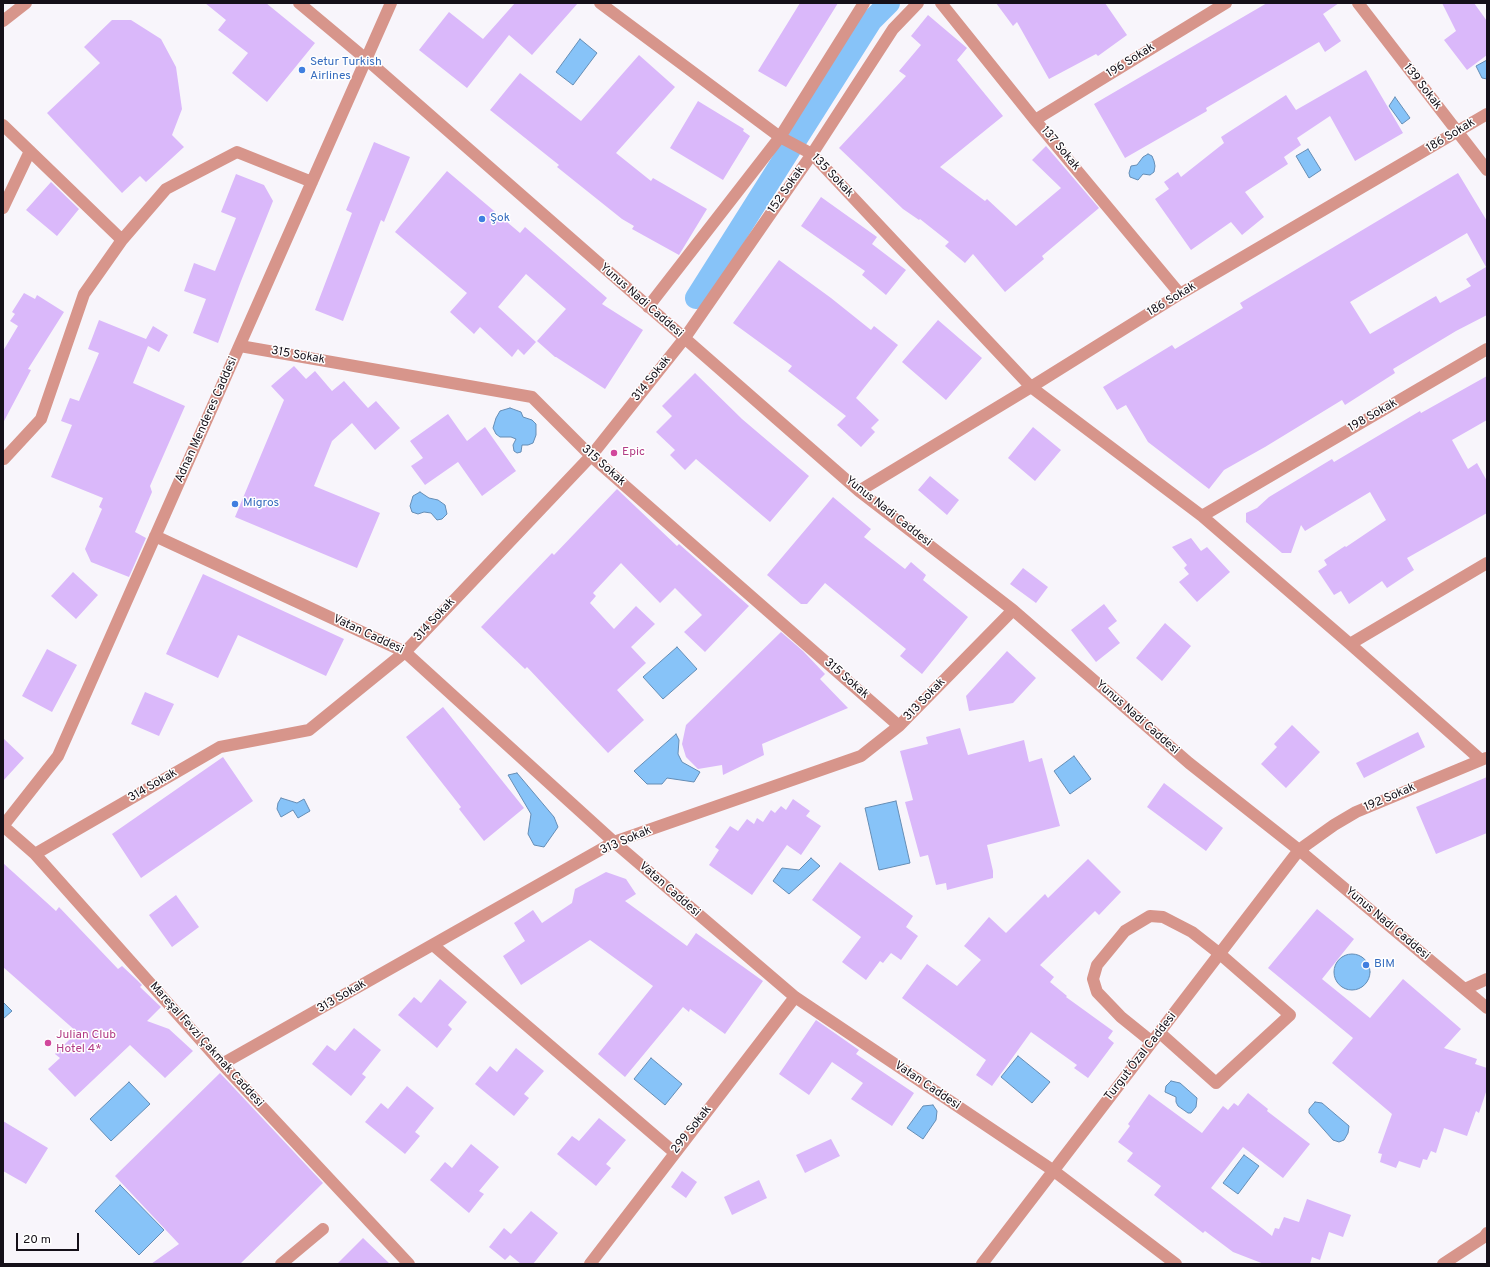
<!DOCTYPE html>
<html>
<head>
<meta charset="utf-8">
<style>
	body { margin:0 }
	#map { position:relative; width:1490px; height:1267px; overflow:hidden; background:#f8f5fb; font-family:Overpass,sans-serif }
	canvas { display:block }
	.frame { position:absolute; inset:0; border:4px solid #151019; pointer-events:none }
	.scale { position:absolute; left:16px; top:1233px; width:63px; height:18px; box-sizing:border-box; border:2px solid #151019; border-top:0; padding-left:5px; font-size:12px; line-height:14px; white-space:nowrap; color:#151019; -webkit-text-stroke:3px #fff; paint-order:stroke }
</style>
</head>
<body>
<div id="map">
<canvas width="1490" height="1267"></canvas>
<div class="frame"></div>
<div class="scale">20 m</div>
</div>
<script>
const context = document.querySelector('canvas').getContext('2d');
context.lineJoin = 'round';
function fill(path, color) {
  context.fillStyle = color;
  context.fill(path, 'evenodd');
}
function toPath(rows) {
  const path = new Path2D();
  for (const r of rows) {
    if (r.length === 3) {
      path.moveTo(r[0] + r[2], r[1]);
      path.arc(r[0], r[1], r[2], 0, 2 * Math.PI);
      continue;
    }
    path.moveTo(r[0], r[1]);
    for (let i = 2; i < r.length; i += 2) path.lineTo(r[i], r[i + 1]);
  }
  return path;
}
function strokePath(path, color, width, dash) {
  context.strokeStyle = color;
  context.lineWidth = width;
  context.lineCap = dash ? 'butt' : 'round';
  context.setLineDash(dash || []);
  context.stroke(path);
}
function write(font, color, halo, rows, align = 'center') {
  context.font = font + ' Overpass,sans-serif';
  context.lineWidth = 3;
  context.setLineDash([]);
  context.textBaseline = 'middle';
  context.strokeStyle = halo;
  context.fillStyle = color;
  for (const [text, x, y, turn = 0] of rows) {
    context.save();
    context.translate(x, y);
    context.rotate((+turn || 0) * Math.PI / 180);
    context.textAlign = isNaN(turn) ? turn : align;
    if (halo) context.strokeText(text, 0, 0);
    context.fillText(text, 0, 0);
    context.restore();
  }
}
const water = toPath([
	[580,39,597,53,573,85,556,72,580,39],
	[1487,60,1487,79,1482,78,1476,66,1487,60],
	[1395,97,1410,118,1402,124,1389,106,1395,97],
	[1308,149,1321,170,1309,178,1296,156,1308,149],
	[1148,154,1152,156,1154,161,1155,166,1154,172,1150,175,1143,174,1138,180,1130,177,1129,173,1131,166,1137,165,1143,157,1148,154],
	[510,408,521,412,523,417,532,420,536,424,536,435,533,443,528,445,522,445,521,452,517,453,514,451,513,445,516,439,511,437,500,437,496,434,493,428,496,418,500,411,510,408],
	[420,492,429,498,438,500,445,505,447,514,442,519,437,520,431,513,424,512,418,514,412,512,410,506,413,496,420,492],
	[677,647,697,669,663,699,643,677,677,647],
	[676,734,679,740,678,754,682,762,700,772,694,782,667,778,662,784,647,784,634,771,676,734],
	[1074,756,1091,779,1070,794,1054,771,1074,756],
	[517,773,554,817,558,827,544,847,534,845,528,834,531,814,508,775,517,773],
	[281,798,297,803,304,799,310,811,298,818,293,810,281,817,277,809,278,803,281,798],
	[896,801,910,863,879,870,865,808,896,801],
	[811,858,820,866,789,894,773,881,782,868,799,870,811,858],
	[1352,972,18],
	[3,1002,12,1011,3,1019,3,1002],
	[1018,1056,1050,1082,1032,1103,1001,1077,1018,1056],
	[651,1058,682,1084,665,1105,634,1079,651,1058],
	[1171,1081,1180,1083,1197,1098,1196,1107,1191,1113,1188,1113,1178,1106,1176,1102,1176,1097,1165,1092,1166,1086,1171,1081],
	[129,1082,150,1104,111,1141,90,1119,129,1082],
	[1315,1102,1322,1103,1349,1126,1348,1133,1344,1140,1339,1142,1333,1140,1309,1113,1309,1109,1315,1102],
	[933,1105,937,1111,936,1120,923,1139,907,1128,923,1106,933,1105],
	[1244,1155,1259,1166,1238,1194,1223,1183,1244,1155],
	[120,1185,164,1230,139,1255,95,1211,120,1185]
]);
fill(water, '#87c3f8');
strokePath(water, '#658db5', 1);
strokePath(toPath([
	[696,298,871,21,889,3]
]), '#87c3f8', 22);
fill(toPath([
	[205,3,266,3,315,43,267,102,232,73,248,53,218,30,226,20],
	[515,3,578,3,532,55,509,35,467,88,419,50,449,12,483,39],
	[800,3,838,3,786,87,758,71],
	[996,3,1105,3,1127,35,1098,56,1096,54,1049,79,1017,22,1013,26],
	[1267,3,1339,3,1323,14,1341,41,1325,52,1319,42,1206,108,1207,111,1125,158,1094,104],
	[1442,3,1474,3,1487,21,1487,55,1467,70,1444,40,1456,31],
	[928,15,967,48,957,60,1003,116,940,167,985,201,987,199,1016,226,1061,188,1032,160,1046,146,1099,208,1042,256,1044,259,1005,292,973,254,965,263,945,246,949,242,920,219,919,220,903,209,839,148,906,76,899,71,921,45,911,36],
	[112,20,131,20,161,39,176,67,182,109,172,135,184,147,146,182,140,176,122,193,47,113,100,63,84,47],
	[639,55,675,87,616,153,651,181,653,178,707,209,679,255,632,229,634,226,622,219,557,167,559,165,490,110,520,73,581,121],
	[1366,70,1403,133,1355,161,1330,116,1297,138,1301,145,1284,157,1288,164,1245,192,1264,217,1242,235,1231,222,1191,250,1155,199,1169,189,1164,182,1178,172,1181,177,1224,143,1221,137,1286,95,1296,110],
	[698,101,744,129,743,131,750,136,723,180,670,148],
	[374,142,410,157,384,222,381,220,343,321,315,310,352,213,346,210],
	[447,171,520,233,525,227,607,298,602,304,643,330,605,389,556,357,555,357,537,341,566,309,526,274,498,307,536,342,524,355,518,349,512,357,480,327,474,334,450,312,467,293,395,232],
	[1458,173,1487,221,1487,315,1456,331,1393,369,1395,373,1345,405,1342,400,1265,447,1224,470,1209,489,1148,442,1126,405,1117,410,1103,387,1172,345,1175,349,1243,308,1240,303],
	[1467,233,1486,267,1466,279,1471,286,1440,303,1436,296,1370,334,1350,302],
	[236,174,264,185,273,201,241,281,218,343,193,333,206,299,184,291,194,263,215,271,236,218,221,212],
	[51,182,79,209,57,236,26,210],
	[821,197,877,237,872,244,906,270,886,295,862,275,865,271,801,226],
	[779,260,831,298,871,330,874,326,898,345,856,398,879,420,871,428,875,432,861,447,837,425,846,416,788,371,792,366,733,323],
	[24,293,35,299,37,295,64,312,28,369,31,370,3,423,3,351,18,326,10,321,15,314,12,312],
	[99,320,146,339,153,326,168,335,159,352,148,346,133,383,185,406,150,486,152,492,135,532,146,538,129,577,91,562,85,549,102,509,99,507,103,498,51,477,72,425,61,421,70,398,79,401,99,353,88,349],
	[938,320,982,358,946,400,902,362],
	[294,366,306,379,315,371,332,391,344,381,368,408,376,401,400,428,375,450,352,423,332,441,314,486,380,513,357,568,235,517,284,400,271,386],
	[695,373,742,419,809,476,770,522,696,459,685,470,670,455,675,450,656,432,672,416,662,406],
	[1487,376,1487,420,1452,440,1468,469,1477,463,1487,481,1487,513,1407,558,1414,570,1387,588,1382,581,1349,604,1341,591,1334,595,1318,571,1327,565,1324,560,1345,546,1346,547,1386,520,1370,492,1305,531,1301,525,1291,553,1282,553,1246,522,1246,513,1257,508,1269,497,1332,459,1334,462,1420,411,1421,413],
	[448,414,467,441,485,427,516,471,482,496,458,462,425,485,411,466,423,458,410,441],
	[1033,427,1061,450,1035,481,1008,458],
	[930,476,959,500,947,515,918,490],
	[617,489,677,546,679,544,749,606,705,652,684,632,702,615,675,588,660,603,621,563,593,593,596,596,590,603,614,629,636,606,655,624,631,647,646,663,617,690,644,720,608,753,527,667,525,669,481,627,552,553,554,555],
	[833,497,871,529,864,537,905,569,911,562,926,575,923,580,968,617,922,674,900,656,906,649,825,583,807,604,801,604,767,575],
	[1191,538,1201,551,1207,547,1230,572,1197,602,1179,582,1189,574,1184,568,1187,565,1172,547],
	[1023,568,1048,587,1036,603,1010,584],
	[73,572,98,595,76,619,51,596],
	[203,574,344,639,326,676,238,635,218,678,166,654],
	[1104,604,1117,621,1108,628,1120,643,1096,662,1071,630],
	[1165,623,1191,646,1162,681,1136,658],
	[781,632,803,651,825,674,820,679,848,708,762,744,764,755,723,775,722,765,698,769,686,757,682,744,686,725],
	[47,649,77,665,52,712,22,696],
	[1007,651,1036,678,1013,703,969,711,966,696],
	[145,692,174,704,159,736,131,724],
	[443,707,524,808,484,841,459,809,461,807,406,737],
	[1292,725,1320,752,1286,788,1261,764,1277,747,1274,744],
	[960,728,968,755,1024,740,1029,762,1042,758,1060,826,987,845,993,871,993,878,947,890,946,883,936,885,928,855,920,857,905,802,913,800,900,751,928,744,926,737],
	[1418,732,1425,747,1364,778,1356,763],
	[3,738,24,758,3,781],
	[223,757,253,801,141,878,112,834],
	[1487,777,1487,833,1436,854,1416,807],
	[1164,783,1223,828,1206,851,1147,807],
	[793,799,810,811,806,816,821,826,801,855,787,845,752,895,709,865,719,850,715,847,730,826,738,831,747,819,754,824,757,818,763,822,771,810,775,813,781,806,786,810],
	[1088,859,1121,892,1099,915,1095,911,1040,965,1054,977,1050,982,1067,996,1066,997,1113,1031,1108,1038,1114,1043,1088,1078,1074,1068,1077,1065,1031,1032,992,1086,976,1075,986,1060,902,998,927,964,957,986,981,960,964,946,989,917,1006,933,1045,894,1048,898],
	[840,862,913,916,906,927,918,936,901,960,891,953,883,963,880,961,866,980,842,962,861,937,812,900],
	[3,863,56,911,59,907,118,969,122,966,137,980,142,985,140,987,161,1007,147,1021,169,1029,193,1051,165,1078,130,1045,75,1097,48,1069,60,1058,55,1054,77,1032,3,967],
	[606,872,626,879,636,894,625,901,687,946,696,933,763,981,725,1034,690,1009,689,1012,683,1007,625,1077,598,1054,653,986,590,940,521,985,503,956,525,941,514,923,533,910,542,923,572,903,575,889],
	[176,895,199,927,172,947,149,915],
	[1317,909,1354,939,1322,979,1370,1018,1403,979,1461,1029,1444,1048,1477,1059,1475,1064,1487,1068,1487,1089,1479,1113,1476,1111,1467,1136,1444,1128,1436,1153,1431,1151,1427,1160,1423,1159,1420,1168,1399,1161,1396,1168,1380,1162,1382,1154,1378,1153,1392,1114,1332,1063,1353,1038,1268,968],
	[440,979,467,1002,448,1025,452,1029,437,1048,398,1015,414,997,421,1003],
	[816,1020,859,1050,856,1054,914,1093,892,1126,851,1099,863,1083,832,1062,809,1095,779,1074],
	[354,1028,381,1050,362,1074,366,1077,351,1096,312,1064,327,1045,335,1051],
	[516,1048,544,1071,524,1094,529,1098,514,1116,475,1084,490,1066,497,1072],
	[220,1073,323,1183,240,1264,151,1264,179,1244,115,1176],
	[407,1086,434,1108,415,1132,420,1136,405,1154,365,1122,381,1103,388,1109],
	[1248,1093,1268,1109,1267,1111,1310,1144,1283,1178,1243,1147,1211,1188,1272,1236,1275,1228,1279,1229,1284,1217,1299,1222,1307,1199,1351,1215,1343,1237,1329,1232,1320,1260,1312,1257,1310,1264,1264,1264,1233,1252,1205,1231,1203,1233,1154,1195,1161,1186,1127,1161,1133,1153,1118,1142,1130,1126,1128,1124,1149,1094,1202,1133,1223,1106,1228,1110,1234,1103,1238,1106],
	[599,1118,626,1140,606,1164,611,1168,596,1186,557,1154,572,1136,579,1141],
	[3,1121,48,1148,26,1184,3,1171],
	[831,1139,840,1156,805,1173,796,1155],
	[471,1144,499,1167,479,1191,484,1194,469,1213,430,1180,445,1162,452,1168],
	[682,1171,697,1182,686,1198,671,1187],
	[759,1180,767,1198,732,1215,724,1197],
	[531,1211,558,1233,533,1264,521,1264,510,1255,505,1260,489,1247,504,1228,511,1234],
	[363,1238,390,1264,337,1264]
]), '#dab8fa');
strokePath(toPath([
	[299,3,366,59,859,491,1013,610,1189,763,1299,850,1487,1008],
	[600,3,780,137,812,154,1031,387,1202,516,1350,644,1481,760],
	[941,3,1035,120,1180,294],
	[1358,3,1487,170],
	[3,21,26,3],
	[1035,120,1226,3],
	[3,125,122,240],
	[3,208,30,151],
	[648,307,780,137,864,3],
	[240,346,532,397,591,456,899,726],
	[4,459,41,419,84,294,122,240,166,189,237,152,312,182],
	[859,491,1031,387,1180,294,1487,114],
	[1202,516,1487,349],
	[155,536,405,652,614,842,795,997,1054,1171,1176,1264],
	[1350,644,1487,563],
	[3,826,58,756,391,3],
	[3,826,35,854,222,1064,409,1264],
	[35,854,220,747,309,730,405,652,591,456,684,339,812,154,893,29,918,3],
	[433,945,675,1153],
	[1465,989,1487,979],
	[1152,1042,1121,1017,1097,992,1093,979,1097,965,1125,931,1150,916,1163,917,1192,932,1220,954,1290,1015,1216,1083,1160,1033],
	[222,1064,614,842,861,756,899,726,1013,610],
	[281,1264,323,1229],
	[590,1264,795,997],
	[982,1264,1299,850,1334,825,1356,812,1486,758],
	[1443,1264,1484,1237,1487,1233]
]), '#d7958b', 12);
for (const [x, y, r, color] of [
	[302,70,4,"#3f7fe0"],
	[482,219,4,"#3f7fe0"],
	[614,453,4,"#d1479c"],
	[235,504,4,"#3f7fe0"],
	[1366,965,4,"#3f7fe0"],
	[48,1043,4,"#d1479c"]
]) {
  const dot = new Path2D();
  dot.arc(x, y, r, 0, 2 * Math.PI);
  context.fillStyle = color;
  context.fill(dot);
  strokePath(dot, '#fff', 1.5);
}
write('12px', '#151019', '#fff', [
	["196 Sokak",1131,61,-32],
	["139 Sokak",1422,87,52],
	["186 Sokak",1451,136,-31],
	["137 Sokak",1060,149,50],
	["135 Sokak",832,176,46],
	["152 Sokak",787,190,-55],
	["186 Sokak",1172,300,-31],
	["Yunus Nadi Caddesi",641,301,41],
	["315 Sokak",298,356,10],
	["314 Sokak",652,379,-51],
	["198 Sokak",1373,416,-30],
	["Adnan Menderes Caddesi",207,420,-66],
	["315 Sokak",603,466,42],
	["Yunus Nadi Caddesi",888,512,38],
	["314 Sokak",435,620,-47],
	["Vatan Caddesi",368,635,25],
	["315 Sokak",846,679,41],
	["313 Sokak",925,700,-46],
	["Yunus Nadi Caddesi",1137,718,41],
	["314 Sokak",153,786,-30],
	["192 Sokak",1390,798,-23],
	["313 Sokak",626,841,-23],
	["Vatan Caddesi",669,890,41],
	["Yunus Nadi Caddesi",1387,924,40],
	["313 Sokak",342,997,-30],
	["Mareşal Fevzi Çakmak Caddesi",206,1045,48],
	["Turgut Özal Caddesi",1141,1057,-52],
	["Vatan Caddesi",927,1086,34],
	["299 Sokak",692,1130,-52]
]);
write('12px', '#366cbe', '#fff', [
	["Setur Turkish",310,63],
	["Airlines",310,77],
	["Şok",490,219],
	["Migros",243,504],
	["BIM",1374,965]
], 'left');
write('12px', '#b23c85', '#fff', [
	["Epic",622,453],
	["Julian Club",56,1036],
	["Hotel 4*",56,1050]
], 'left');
</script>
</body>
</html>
